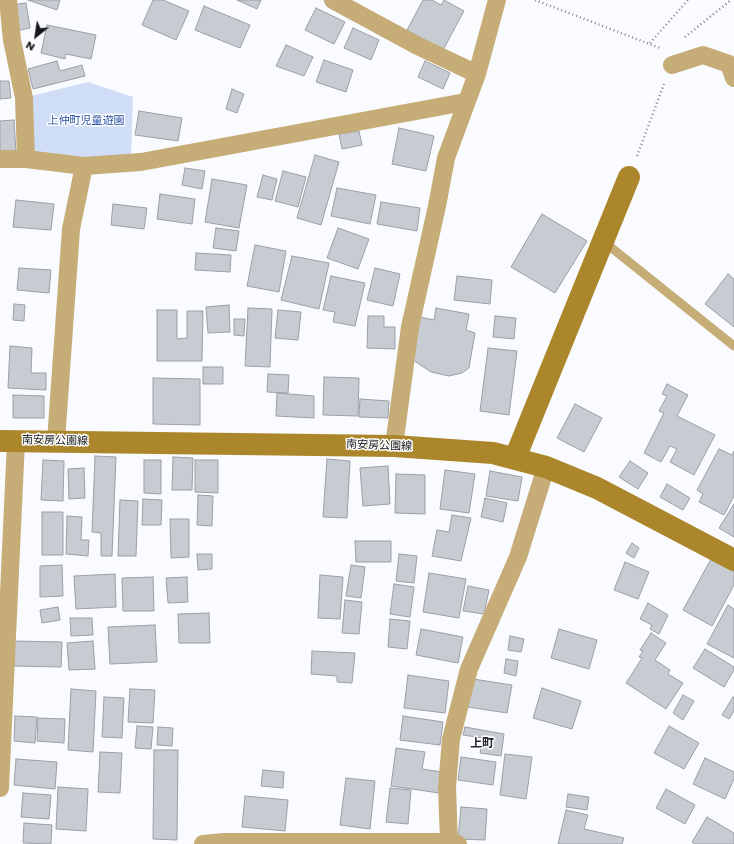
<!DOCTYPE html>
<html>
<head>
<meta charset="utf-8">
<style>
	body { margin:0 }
	#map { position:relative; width:734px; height:844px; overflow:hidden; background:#f9fbfe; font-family:Poppins,sans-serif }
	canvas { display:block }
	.north { position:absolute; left:16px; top:16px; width:40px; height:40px; -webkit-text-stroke:3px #fff; paint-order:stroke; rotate:210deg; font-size:11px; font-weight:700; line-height:16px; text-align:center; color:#151619 }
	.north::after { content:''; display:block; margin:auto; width:14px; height:18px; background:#151619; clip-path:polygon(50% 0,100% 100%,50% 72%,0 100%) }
</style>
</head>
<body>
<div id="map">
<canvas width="734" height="844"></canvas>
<div class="north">N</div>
</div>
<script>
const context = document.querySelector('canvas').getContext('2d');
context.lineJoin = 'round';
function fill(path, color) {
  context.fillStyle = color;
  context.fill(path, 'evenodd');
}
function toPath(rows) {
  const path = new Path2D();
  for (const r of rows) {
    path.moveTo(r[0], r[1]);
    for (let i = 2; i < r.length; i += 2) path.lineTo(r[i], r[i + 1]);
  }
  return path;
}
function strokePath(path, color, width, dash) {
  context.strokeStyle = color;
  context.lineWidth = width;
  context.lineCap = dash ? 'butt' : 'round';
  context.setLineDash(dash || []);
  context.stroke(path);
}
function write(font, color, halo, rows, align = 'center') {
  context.font = font + ' Poppins,"Noto Sans JP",sans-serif';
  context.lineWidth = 3;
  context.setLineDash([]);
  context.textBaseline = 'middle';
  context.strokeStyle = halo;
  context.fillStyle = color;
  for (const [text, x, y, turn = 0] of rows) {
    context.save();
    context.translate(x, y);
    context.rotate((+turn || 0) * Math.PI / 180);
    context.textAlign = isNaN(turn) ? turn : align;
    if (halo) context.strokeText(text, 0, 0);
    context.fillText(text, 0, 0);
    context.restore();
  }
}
fill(toPath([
	[88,82,133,97,131,156,84,159,34,152,31,96]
]), '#cfddf7');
const building = toPath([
	[28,0,60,0,57,10,28,0],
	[153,0,163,0,189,11,176,40,142,25,153,0],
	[237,0,261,0,257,9,237,0],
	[423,0,432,0,441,5,444,0,464,11,443,50,407,30,423,0],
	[26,3,30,28,16,31,11,5,26,3],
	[204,6,250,25,240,48,195,30,204,6],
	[316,8,345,22,334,44,305,30,316,8],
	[47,25,96,35,91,59,66,54,65,59,41,53,47,25],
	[353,28,379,40,371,60,344,48,353,28],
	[286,45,313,57,304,76,276,66,286,45],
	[324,60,353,70,346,92,316,82,324,60],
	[57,61,60,71,82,65,85,76,33,89,28,69,57,61],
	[425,61,450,73,443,89,418,77,425,61],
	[0,81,9,81,11,98,0,99,0,81],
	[232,89,244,94,237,113,226,109,232,89],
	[139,111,182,118,178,141,135,135,139,111],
	[14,120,16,152,0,153,0,121,14,120],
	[399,128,434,136,426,171,392,164,399,128],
	[359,131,362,145,342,149,339,134,359,131],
	[315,155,339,162,321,225,297,218,315,155],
	[185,168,205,171,202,189,182,185,185,168],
	[283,171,306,177,298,207,275,201,283,171],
	[263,175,277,179,272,200,257,197,263,175],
	[212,179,247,185,239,228,205,222,212,179],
	[337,188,376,195,370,224,331,216,337,188],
	[160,194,195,199,192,224,157,219,160,194],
	[16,200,54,204,51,230,13,227,16,200],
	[381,202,420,208,417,231,377,224,381,202],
	[113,204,147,208,144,229,111,225,113,204],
	[542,214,587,241,555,293,511,267,542,214],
	[216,228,239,231,236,251,213,248,216,228],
	[338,228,369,239,358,269,327,258,338,228],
	[255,245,286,251,279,292,247,286,255,245],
	[196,253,231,255,230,272,195,270,196,253],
	[292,256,329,263,319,309,281,300,292,256],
	[19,268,51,270,49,293,17,290,19,268],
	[375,268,400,274,393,306,367,300,375,268],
	[728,274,734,279,734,327,705,304,728,274],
	[331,276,365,283,355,326,333,322,335,312,323,310,331,276],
	[457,276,492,280,490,304,454,300,457,276],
	[14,304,25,305,24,321,13,320,14,304],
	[229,305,230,332,208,333,206,307,229,305],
	[248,308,272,309,270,367,245,366,248,308],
	[436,308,469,314,466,330,475,333,469,368,462,373,449,376,431,372,413,360,420,317,434,320,436,308],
	[157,310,177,310,177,339,187,338,187,311,203,311,202,361,157,361,157,310],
	[278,310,301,312,298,340,275,338,278,310],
	[368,316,384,316,384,327,395,327,395,349,367,348,368,316],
	[495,316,516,318,514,339,493,337,495,316],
	[234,319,245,319,244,336,234,335,234,319],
	[10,346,32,348,31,373,46,373,46,390,8,388,10,346],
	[488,348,517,351,509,415,480,411,488,348],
	[203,367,223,367,223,384,203,384,203,367],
	[268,374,289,375,288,393,267,392,268,374],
	[324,377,359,378,358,416,323,415,324,377],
	[153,378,200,379,200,425,153,424,153,378],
	[667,384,688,395,677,416,715,435,694,475,670,462,677,449,670,446,661,462,644,453,664,413,659,411,667,396,662,394,667,384],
	[277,393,314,396,314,418,276,416,277,393],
	[13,395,44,396,44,418,13,418,13,395],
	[360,399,389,401,388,418,359,417,360,399],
	[575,404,602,418,584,452,557,438,575,404],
	[719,449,732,455,734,451,734,496,724,515,699,502,703,494,697,490,719,449],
	[95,456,116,457,112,556,101,556,101,533,92,532,95,456],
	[173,457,193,458,192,490,172,490,173,457],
	[327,459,350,461,347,518,323,517,327,459],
	[43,460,64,461,63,501,41,500,43,460],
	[144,460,161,460,161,494,144,493,144,460],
	[195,460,218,460,218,493,195,492,195,460],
	[630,461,648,473,638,489,619,477,630,461],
	[388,466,390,504,363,506,360,468,388,466],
	[84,468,85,498,69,499,68,469,84,468],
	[445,470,475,474,469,513,440,509,445,470],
	[490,471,522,477,518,501,486,496,490,471],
	[396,474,425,475,425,514,395,513,396,474],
	[667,484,690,498,683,510,660,497,667,484],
	[198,495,213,496,212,526,197,525,198,495],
	[485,498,507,503,503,522,481,517,485,498],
	[143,499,162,500,161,525,142,525,143,499],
	[120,500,138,501,136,556,118,556,120,500],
	[734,504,734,537,719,528,734,504],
	[42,512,63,512,63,555,42,555,42,512],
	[452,515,471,518,461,561,432,556,437,530,449,532,452,515],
	[67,516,82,517,81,540,89,540,88,556,66,554,67,516],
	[170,519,189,519,189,557,171,558,170,519],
	[355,541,391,541,391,562,356,562,355,541],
	[632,543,639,548,634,558,626,553,632,543],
	[197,554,212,554,212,569,198,570,197,554],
	[399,554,417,556,414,583,396,581,399,554],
	[711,559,734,571,734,585,712,626,683,610,711,559],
	[625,562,649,572,638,599,614,590,625,562],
	[62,565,63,596,40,597,40,566,62,565],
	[351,565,365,567,361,598,346,596,351,565],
	[429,573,466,579,459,618,423,612,429,573],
	[115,574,116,607,76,609,74,576,115,574],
	[320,575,343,577,340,619,318,618,320,575],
	[153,577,154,611,123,611,122,578,153,577],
	[187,577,188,602,168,603,166,578,187,577],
	[394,584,414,587,410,617,390,614,394,584],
	[468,586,489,590,484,614,463,611,468,586],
	[345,600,362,602,359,634,342,633,345,600],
	[648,603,668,615,659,634,650,629,652,625,640,619,648,603],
	[728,605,734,609,734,658,707,644,728,605],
	[58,607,60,620,42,623,40,610,58,607],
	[209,613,210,643,179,643,178,614,209,613],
	[70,618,92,618,93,635,71,636,70,618],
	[390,619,410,621,407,649,388,647,390,619],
	[155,625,157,662,110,664,108,627,155,625],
	[421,629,463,637,458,663,416,655,421,629],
	[559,629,597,640,589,669,551,658,559,629],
	[651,633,666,643,655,660,670,670,668,674,683,683,666,709,626,683,642,658,639,657,643,651,640,650,651,633],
	[510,636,524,639,521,652,508,650,510,636],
	[13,641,62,642,61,667,12,666,13,641],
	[93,641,95,669,69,670,67,643,93,641],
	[705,649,734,667,734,670,724,687,693,668,705,649],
	[312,651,355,653,352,683,337,682,337,676,311,674,312,651],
	[506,659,518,661,516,676,504,673,506,659],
	[408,675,449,681,445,713,404,708,408,675],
	[473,679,512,685,507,713,468,707,473,679],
	[542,688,581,701,572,729,533,718,542,688],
	[71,689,96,691,93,752,68,750,71,689],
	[130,689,155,690,153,723,128,722,130,689],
	[683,695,694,701,683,720,673,713,683,695],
	[104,697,124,698,122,738,102,737,104,697],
	[733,697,734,698,734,711,729,719,722,715,733,697],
	[15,716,37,717,35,743,14,741,15,716],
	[403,716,443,722,440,745,400,740,403,716],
	[38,718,65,719,64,743,37,741,38,718],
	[137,726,153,727,151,749,135,748,137,726],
	[669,726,699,743,684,769,654,753,669,726],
	[158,727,173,728,172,746,157,745,158,727],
	[465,727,504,734,501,756,480,753,483,738,463,735,465,727],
	[396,748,425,752,422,769,442,772,439,793,391,786,396,748],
	[154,750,178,750,177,840,153,839,154,750],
	[100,752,122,753,120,793,98,792,100,752],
	[505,754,532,757,526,799,500,795,505,754],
	[461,757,496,762,493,785,458,780,461,757],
	[705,758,734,772,734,779,725,799,693,784,705,758],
	[16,759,57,762,55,789,14,785,16,759],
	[263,770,284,772,283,788,261,786,263,770],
	[346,778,375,781,370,829,340,825,346,778],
	[58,787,88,789,86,831,56,829,58,787],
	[390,788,411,790,408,824,386,822,390,788],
	[666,789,695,805,685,824,656,808,666,789],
	[23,793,51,795,49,819,21,817,23,793],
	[568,794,589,797,587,810,566,807,568,794],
	[245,796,288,800,285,831,242,827,245,796],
	[461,807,487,809,485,840,458,839,461,807],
	[566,810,588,815,584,829,624,838,622,844,558,844,566,810],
	[707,817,734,833,734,844,695,844,692,842,707,817],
	[24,823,52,825,51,844,23,843,24,823]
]);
fill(building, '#c7ccd3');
strokePath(building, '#9b9fa6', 1);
strokePath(toPath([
	[535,0,660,48],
	[685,37,731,0],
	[650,43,688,0],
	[637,156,664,84]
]), '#85878a', 2.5, [1, 3]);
strokePath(toPath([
	[603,241,734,346]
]), '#c6ad78', 9);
strokePath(toPath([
	[8,0,12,40,24,98,26,159],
	[333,0,416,45,477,74],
	[672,65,703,55,729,64,734,78],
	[0,159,26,159,84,166],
	[56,441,71,229,84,166,141,162,465,102],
	[394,446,410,327,437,206,446,158,477,74,497,0],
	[0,788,16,441],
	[449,842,447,787,451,739,469,669,518,557,546,467],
	[203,844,224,842,449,842,458,844]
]), '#c6ad78', 18);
strokePath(toPath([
	[0,441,394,446,493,453,546,467,597,488,734,560],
	[515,458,629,177]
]), '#ac862a', 22);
write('11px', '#2851a2', '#fff', [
	["上仲町児童遊園",86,121]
]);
write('11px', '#151619', '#fff', [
	["南安房公園線",55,441,1],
	["南安房公園線",379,446,2]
]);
write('bold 12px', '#272a2f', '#fff', [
	["上町",482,744]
]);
</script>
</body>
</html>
